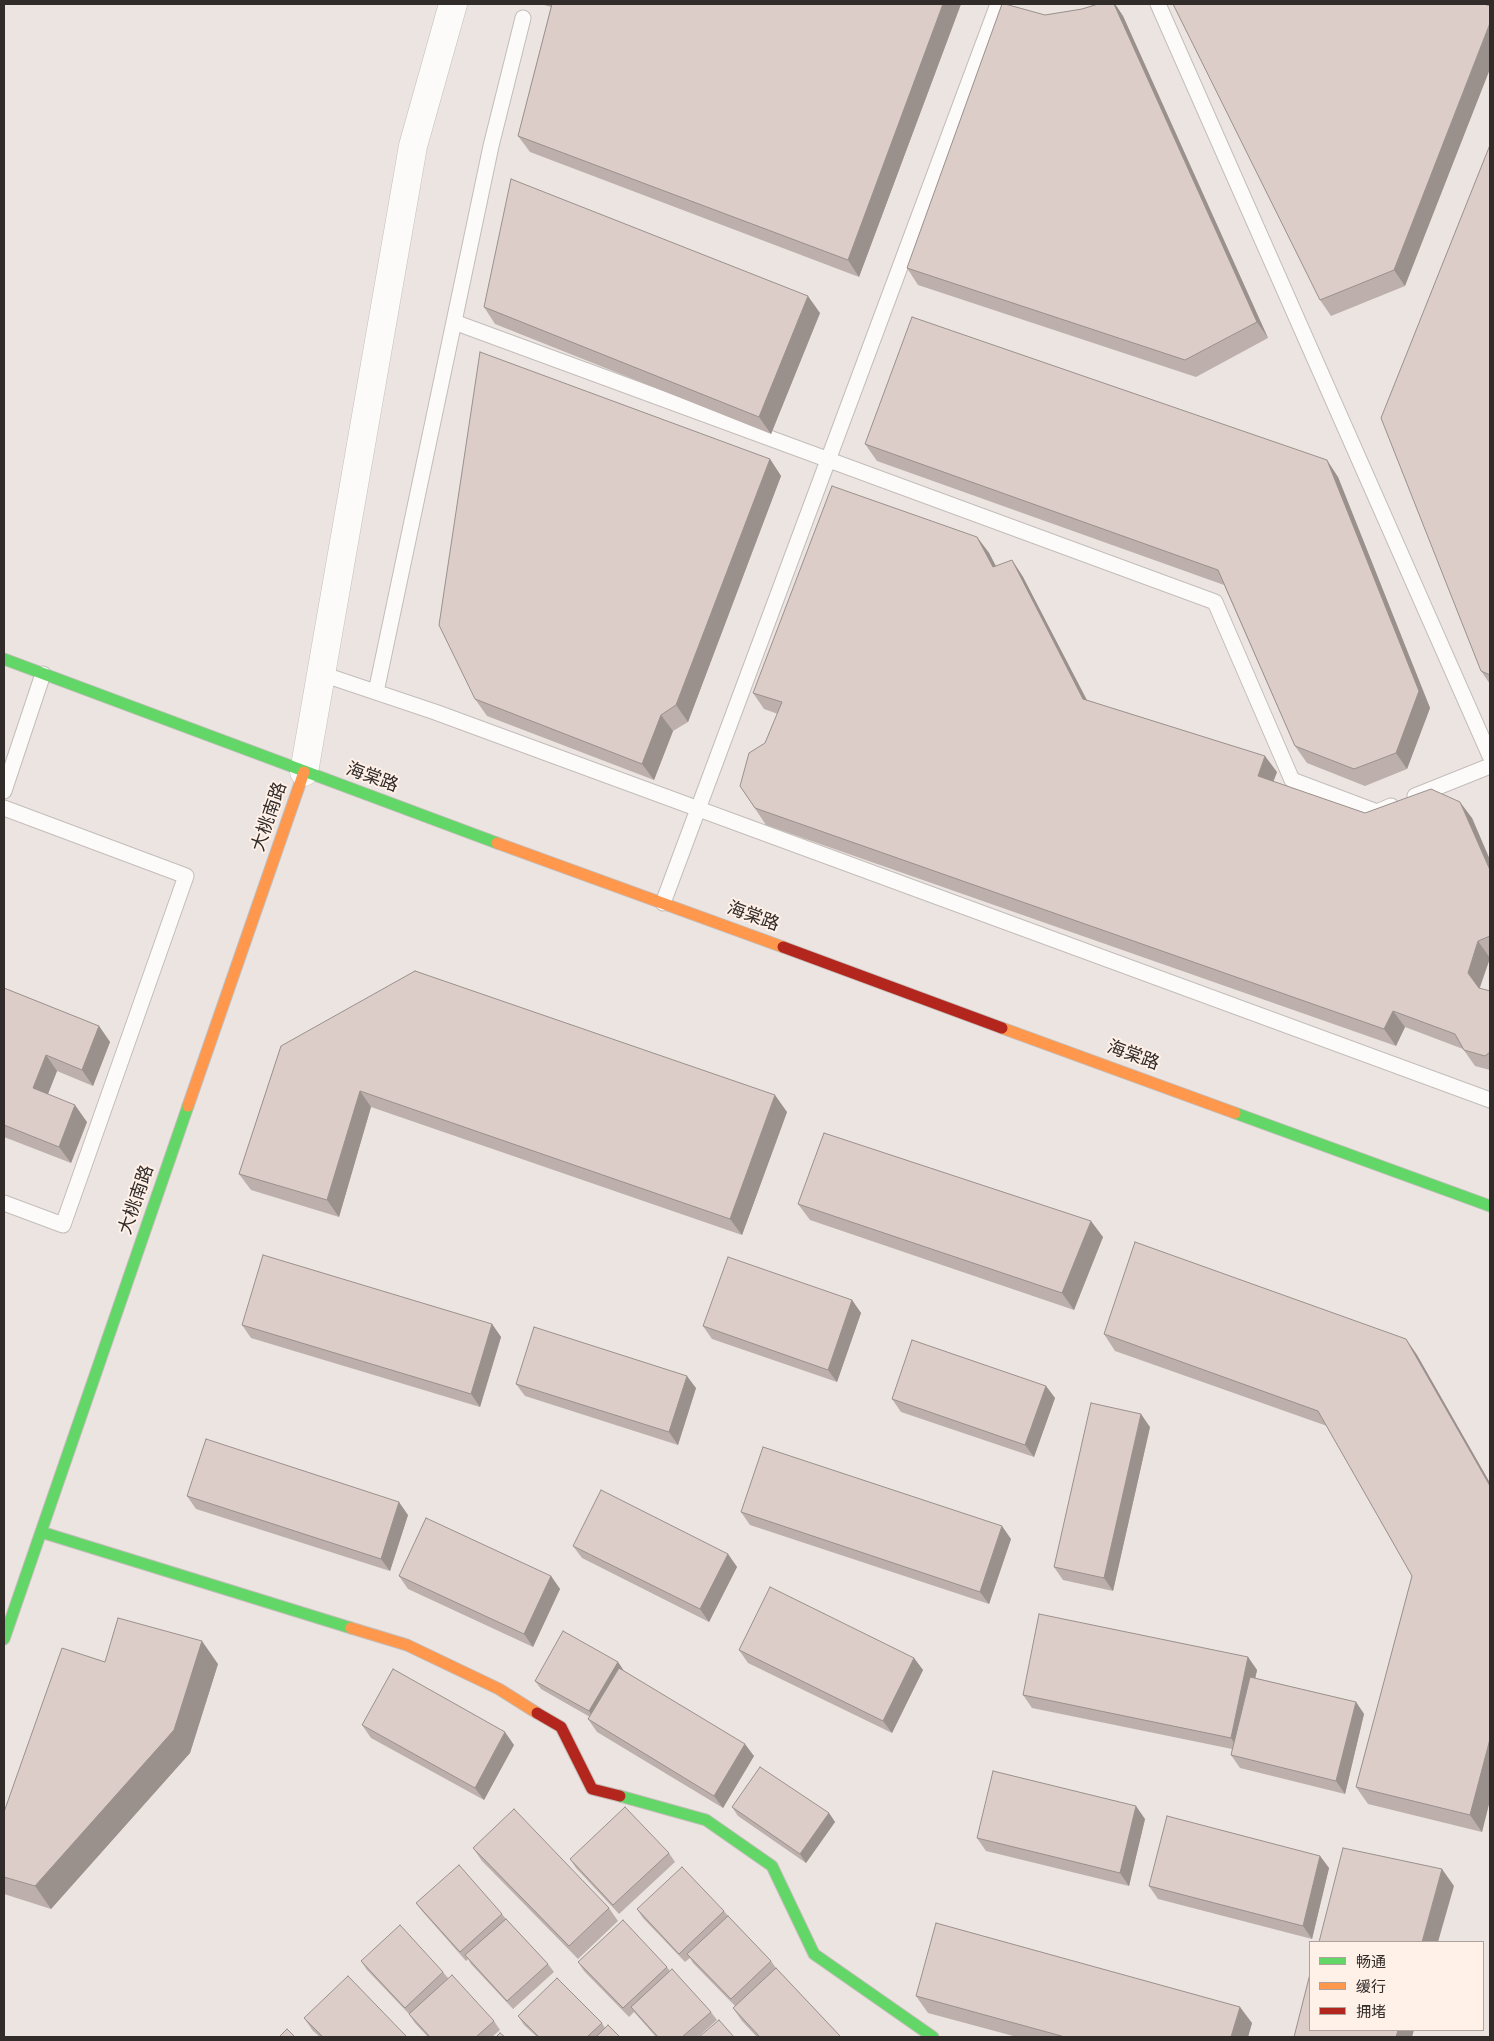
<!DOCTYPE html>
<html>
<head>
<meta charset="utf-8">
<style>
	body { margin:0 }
	#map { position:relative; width:1494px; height:2041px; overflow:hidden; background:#ece4e0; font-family:Signika,"Noto Sans SC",sans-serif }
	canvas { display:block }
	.frame { position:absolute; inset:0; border:5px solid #312c29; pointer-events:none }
	.legend { position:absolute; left:1309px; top:1941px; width:175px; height:90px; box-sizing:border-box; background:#fff0e8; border:1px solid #ada29c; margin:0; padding:6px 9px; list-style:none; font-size:15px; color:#312c29 }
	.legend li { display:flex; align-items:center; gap:10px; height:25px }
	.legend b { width:25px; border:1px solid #ada29c }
</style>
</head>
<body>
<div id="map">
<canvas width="1494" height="2041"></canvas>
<div class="frame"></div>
<ul class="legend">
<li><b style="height:6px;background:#63d668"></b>畅通</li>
<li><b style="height:6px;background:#ff974d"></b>缓行</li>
<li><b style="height:6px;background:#b3261e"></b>拥堵</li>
</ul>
</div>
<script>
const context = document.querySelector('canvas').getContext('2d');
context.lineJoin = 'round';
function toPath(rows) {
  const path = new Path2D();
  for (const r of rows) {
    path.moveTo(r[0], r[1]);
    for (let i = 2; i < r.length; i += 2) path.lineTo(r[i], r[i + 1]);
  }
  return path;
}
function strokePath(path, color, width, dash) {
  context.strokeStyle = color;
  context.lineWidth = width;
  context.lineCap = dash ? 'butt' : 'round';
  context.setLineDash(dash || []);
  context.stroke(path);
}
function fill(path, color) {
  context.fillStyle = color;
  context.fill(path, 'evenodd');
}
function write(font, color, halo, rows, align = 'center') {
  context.font = font + ' Signika,"Noto Sans SC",sans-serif';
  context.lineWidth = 4;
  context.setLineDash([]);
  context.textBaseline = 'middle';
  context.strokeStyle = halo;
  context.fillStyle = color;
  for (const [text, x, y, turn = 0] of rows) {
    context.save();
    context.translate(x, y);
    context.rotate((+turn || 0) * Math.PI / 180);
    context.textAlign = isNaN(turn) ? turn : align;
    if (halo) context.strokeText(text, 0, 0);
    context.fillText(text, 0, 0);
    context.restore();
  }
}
const lane = toPath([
	[1158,4,1490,756],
	[454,322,1215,602,1292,780,1377,812,1391,806],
	[322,674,435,712,1490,1100],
	[376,692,491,146,523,18],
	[4,791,43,674],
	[1415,796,1490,766],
	[4,808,186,876,63,1225,4,1203],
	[663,903,998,4]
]);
const street = toPath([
	[304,772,413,146,453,4]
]);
const fast = toPath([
	[4,659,497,843],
	[1235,1113,1490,1206],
	[41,1532,351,1628],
	[4,1639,188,1106],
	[620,1796,706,1820,772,1866,814,1954,933,2037]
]);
const slow = toPath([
	[497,843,783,947],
	[1002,1028,1235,1113],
	[188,1106,304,772],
	[351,1628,407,1645,499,1689,537,1713]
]);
const jam = toPath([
	[783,947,1002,1028],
	[537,1713,561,1727,592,1789,620,1796]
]);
strokePath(lane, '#c3bdba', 17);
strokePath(street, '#c3bdba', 29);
strokePath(fast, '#c3bdba', 13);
strokePath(slow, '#c3bdba', 13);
strokePath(jam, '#c3bdba', 13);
strokePath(lane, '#fcfbfa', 15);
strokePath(street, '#fcfbfa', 28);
strokePath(fast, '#63d668', 11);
strokePath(slow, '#ff974d', 11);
strokePath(jam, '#b3261e', 11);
fill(toPath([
	[541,4,961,4,859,277,530,152,518,136,551,7],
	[1098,4,1115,4,1123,16,1268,338,1196,377,918,285,907,268,1045,15,1082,9],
	[1484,4,1405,286,1331,316,1320,300],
	[1490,145,1490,684,1481,671],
	[484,307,820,313,771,434,495,324],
	[865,444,1338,477,1430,708,1407,769,1365,786,1307,763,1295,746,1224,585,877,461],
	[770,459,781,476,688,722,673,731,654,780,487,716,475,699],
	[977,537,989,553,996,566,1012,560,1023,577,1087,700,1277,772,1273,782,1365,813,1472,818,1490,860,1490,958,1480,988,1490,991,1490,1070,1475,1066,1463,1049,1405,1027,1396,1046,766,825,740,786,765,743,778,714,764,709,753,693],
	[4,988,99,1026,110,1042,93,1086,57,1071,48,1094,87,1122,71,1163,4,1137],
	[281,1046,787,1112,742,1235,371,1107,339,1217,251,1190,239,1174],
	[798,1204,1103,1237,1074,1310,810,1220],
	[852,1300,861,1313,837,1382,712,1339,703,1326],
	[492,1324,501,1337,480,1407,251,1338,242,1325],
	[1104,1334,1406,1339,1417,1355,1490,1483,1490,1800,1482,1832,1368,1804,1356,1787,1412,1576,1327,1426,1115,1351],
	[516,1384,696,1388,678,1445,525,1396],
	[1046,1386,1055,1398,1034,1457,901,1412,892,1399],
	[1150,1427,1113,1591,1063,1580,1054,1567],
	[187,1496,408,1515,390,1571,196,1509],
	[741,1512,1011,1539,989,1604,750,1525],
	[573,1546,728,1554,737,1567,709,1622,582,1558],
	[399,1576,551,1576,560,1589,533,1647,408,1589],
	[739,1650,914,1658,923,1670,892,1733,748,1663],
	[1248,1657,1257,1670,1255,1678,1356,1702,1364,1714,1345,1794,1240,1768,1231,1755,1232,1749,1032,1708,1023,1695],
	[105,1662,218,1664,190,1753,51,1909,4,1894,4,1812],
	[618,1662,623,1670,754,1756,723,1808,597,1732,588,1719,590,1717,541,1689,535,1681],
	[362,1725,514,1745,484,1800,371,1738],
	[732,1807,829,1813,835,1822,806,1863,738,1816],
	[1145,1819,1129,1886,986,1851,977,1838],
	[473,1848,609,1908,618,1921,578,1959,482,1861],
	[669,1853,675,1862,619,1914,576,1868,570,1859],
	[1320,1856,1329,1868,1312,1939,1158,1899,1149,1886],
	[416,1903,502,1914,506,1919,548,1964,554,1972,513,2009,471,1964,468,1959,466,1961,422,1911],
	[637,1909,724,1911,729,1917,771,1961,776,1968,841,2037,757,2037,742,2021,733,2008,735,2006,693,1963,690,1958,685,1962,643,1918],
	[361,1961,443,1972,448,1978,494,2021,500,2030,492,2037,428,2037,415,2023,409,2014,367,1970],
	[578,1962,667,1967,670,1971,711,2012,717,2020,698,2037,656,2037,634,2012,629,2017,584,1971],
	[916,1996,1252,2023,1248,2037,1017,2037,928,2013],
	[518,2016,602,2023,605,2028,620,2037,537,2037,524,2025],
	[304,2018,407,2037,320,2037,313,2031]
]), '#bdb0ac');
fill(toPath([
	[943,4,961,4,859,277,848,260],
	[1114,4,1115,4,1123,16,1268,338,1257,322],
	[1490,23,1490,69,1405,286,1394,270],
	[808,296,820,313,771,434,759,417],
	[770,459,781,476,688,722,676,705],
	[1327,460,1338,477,1430,708,1407,769,1396,753],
	[977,537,989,553,1005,584,993,567],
	[1012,560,1023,577,1095,716,1083,699],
	[661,715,673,731,654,780,642,764],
	[1265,756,1277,772,1269,793,1258,776],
	[1460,802,1472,818,1490,860,1490,870],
	[1478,941,1490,958,1479,989,1468,973],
	[1393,1011,1405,1027,1396,1046,1384,1029],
	[99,1026,110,1042,93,1086,82,1070],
	[46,1055,57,1071,44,1104,33,1088],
	[360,1091,371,1107,339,1217,327,1200],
	[775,1095,787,1112,742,1235,730,1219],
	[75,1105,87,1122,71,1163,59,1147],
	[1091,1221,1103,1237,1074,1310,1062,1293],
	[852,1300,861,1313,837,1382,828,1370],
	[492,1324,501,1337,480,1407,471,1394],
	[1406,1339,1417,1355,1490,1483,1490,1486],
	[687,1376,696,1388,678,1445,669,1432],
	[1046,1386,1055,1398,1034,1457,1025,1445],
	[1141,1414,1150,1427,1113,1591,1104,1578],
	[399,1502,408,1515,390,1571,381,1559],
	[1002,1526,1011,1539,989,1604,980,1592],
	[728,1554,737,1567,709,1622,700,1609],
	[551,1576,560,1589,533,1647,524,1634],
	[202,1641,218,1664,190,1753,51,1909,35,1886],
	[1248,1657,1257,1670,1240,1751,1231,1738],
	[914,1658,923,1670,892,1733,883,1721],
	[618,1662,624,1671,595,1720,589,1711],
	[1356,1702,1364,1714,1345,1794,1336,1781],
	[505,1732,514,1745,484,1800,475,1788],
	[1490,1739,1490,1800,1482,1832,1470,1815],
	[745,1744,754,1756,723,1808,714,1796],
	[1136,1806,1145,1819,1129,1886,1120,1873],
	[829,1813,835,1822,806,1863,800,1854],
	[1320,1856,1329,1868,1312,1939,1303,1926],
	[1442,1869,1454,1886,1438,1942,1422,1942],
	[1240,2007,1252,2023,1248,2037,1231,2037],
	[1398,2030,1414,2030,1412,2037,1396,2037]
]), '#9a908c');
const building = toPath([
	[552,4,943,4,848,260,518,136,552,4],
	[1002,4,1005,4,1045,15,1082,9,1098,4,1114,4,1257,322,1185,360,907,268,1002,4],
	[1173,4,1484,4,1490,6,1490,23,1394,270,1320,300,1173,4],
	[1490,145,1490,675,1481,671,1381,418,1490,145],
	[511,179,808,296,759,417,484,307,511,179],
	[912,317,1327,460,1419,691,1396,753,1354,769,1295,746,1218,570,865,444,912,317],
	[480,352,770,459,676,705,661,715,642,764,475,699,439,625,480,352],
	[832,486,977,537,993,567,1012,560,1083,699,1265,756,1258,776,1365,813,1431,789,1460,802,1490,870,1490,936,1478,941,1468,973,1479,988,1490,991,1490,1052,1485,1056,1464,1050,1455,1034,1393,1011,1384,1029,755,808,740,786,749,753,765,743,782,702,753,693,832,486],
	[415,971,775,1095,730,1219,360,1091,327,1200,239,1174,281,1046,415,971],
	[4,988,99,1026,82,1070,46,1055,33,1088,75,1105,59,1147,4,1125,4,988],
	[824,1133,1091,1221,1062,1293,798,1204,824,1133],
	[1135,1242,1406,1339,1490,1486,1490,1739,1470,1815,1356,1787,1412,1576,1318,1411,1104,1334,1135,1242],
	[263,1255,492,1324,471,1394,242,1325,263,1255],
	[728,1257,852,1300,828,1370,703,1326,728,1257],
	[534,1327,687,1376,669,1432,516,1384,534,1327],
	[912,1340,1046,1386,1025,1445,892,1399,912,1340],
	[1091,1403,1141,1414,1104,1578,1054,1567,1091,1403],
	[206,1439,399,1502,381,1559,187,1496,206,1439],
	[763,1447,1002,1526,980,1592,741,1512,763,1447],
	[601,1490,728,1554,700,1609,573,1546,601,1490],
	[426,1518,551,1576,524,1634,399,1576,426,1518],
	[770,1587,914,1658,883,1721,739,1650,770,1587],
	[1039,1614,1248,1657,1231,1738,1023,1695,1039,1614],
	[118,1618,202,1641,174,1730,35,1886,4,1877,4,1812,62,1648,105,1662,118,1618],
	[563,1631,618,1662,589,1711,535,1681,563,1631],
	[619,1668,745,1744,714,1796,588,1719,619,1668],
	[393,1669,505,1732,475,1788,362,1725,393,1669],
	[1250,1677,1356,1702,1336,1781,1231,1755,1250,1677],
	[760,1767,829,1813,800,1854,732,1807,760,1767],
	[993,1771,1136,1806,1120,1873,977,1838,993,1771],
	[625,1807,669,1853,613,1905,570,1859,625,1807],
	[514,1809,609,1908,569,1946,473,1848,514,1809],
	[1167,1816,1320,1856,1303,1926,1149,1886,1167,1816],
	[1343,1848,1442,1869,1422,1942,1319,1942,1343,1848],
	[459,1865,502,1914,460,1952,416,1903,459,1865],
	[682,1867,724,1911,679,1954,637,1909,682,1867],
	[728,1916,771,1961,731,1999,687,1954,728,1916],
	[506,1919,548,1964,507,2001,465,1955,506,1919],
	[623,1920,667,1967,623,2008,578,1962,623,1920],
	[936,1923,1240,2007,1231,2037,1065,2037,916,1996,936,1923],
	[400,1925,443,1972,405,2008,361,1961,400,1925],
	[776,1968,841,2037,760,2037,733,2008,776,1968],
	[672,1969,711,2012,682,2037,658,2037,631,2007,672,1969],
	[1310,1974,1310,2030,1398,2030,1396,2037,1294,2037,1310,1974],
	[452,1975,494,2021,476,2037,430,2037,409,2014,452,1975],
	[348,1976,407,2037,323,2037,304,2018,348,1976],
	[557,1978,602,2023,587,2037,539,2037,518,2016,557,1978],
	[719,2020,734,2037,699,2037,719,2020],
	[608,2025,620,2037,596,2037,608,2025],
	[287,2029,295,2037,279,2037,287,2029],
	[500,2033,505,2037,496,2037,500,2033]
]);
fill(building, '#dccdc8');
strokePath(building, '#9a908c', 1);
write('18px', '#312c29', '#fff0e8', [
	["海棠路",372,778,20],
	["大桃南路",270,817,-71],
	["海棠路",753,917,20],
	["海棠路",1133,1056,20],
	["大桃南路",137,1200,-71]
]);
</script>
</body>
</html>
